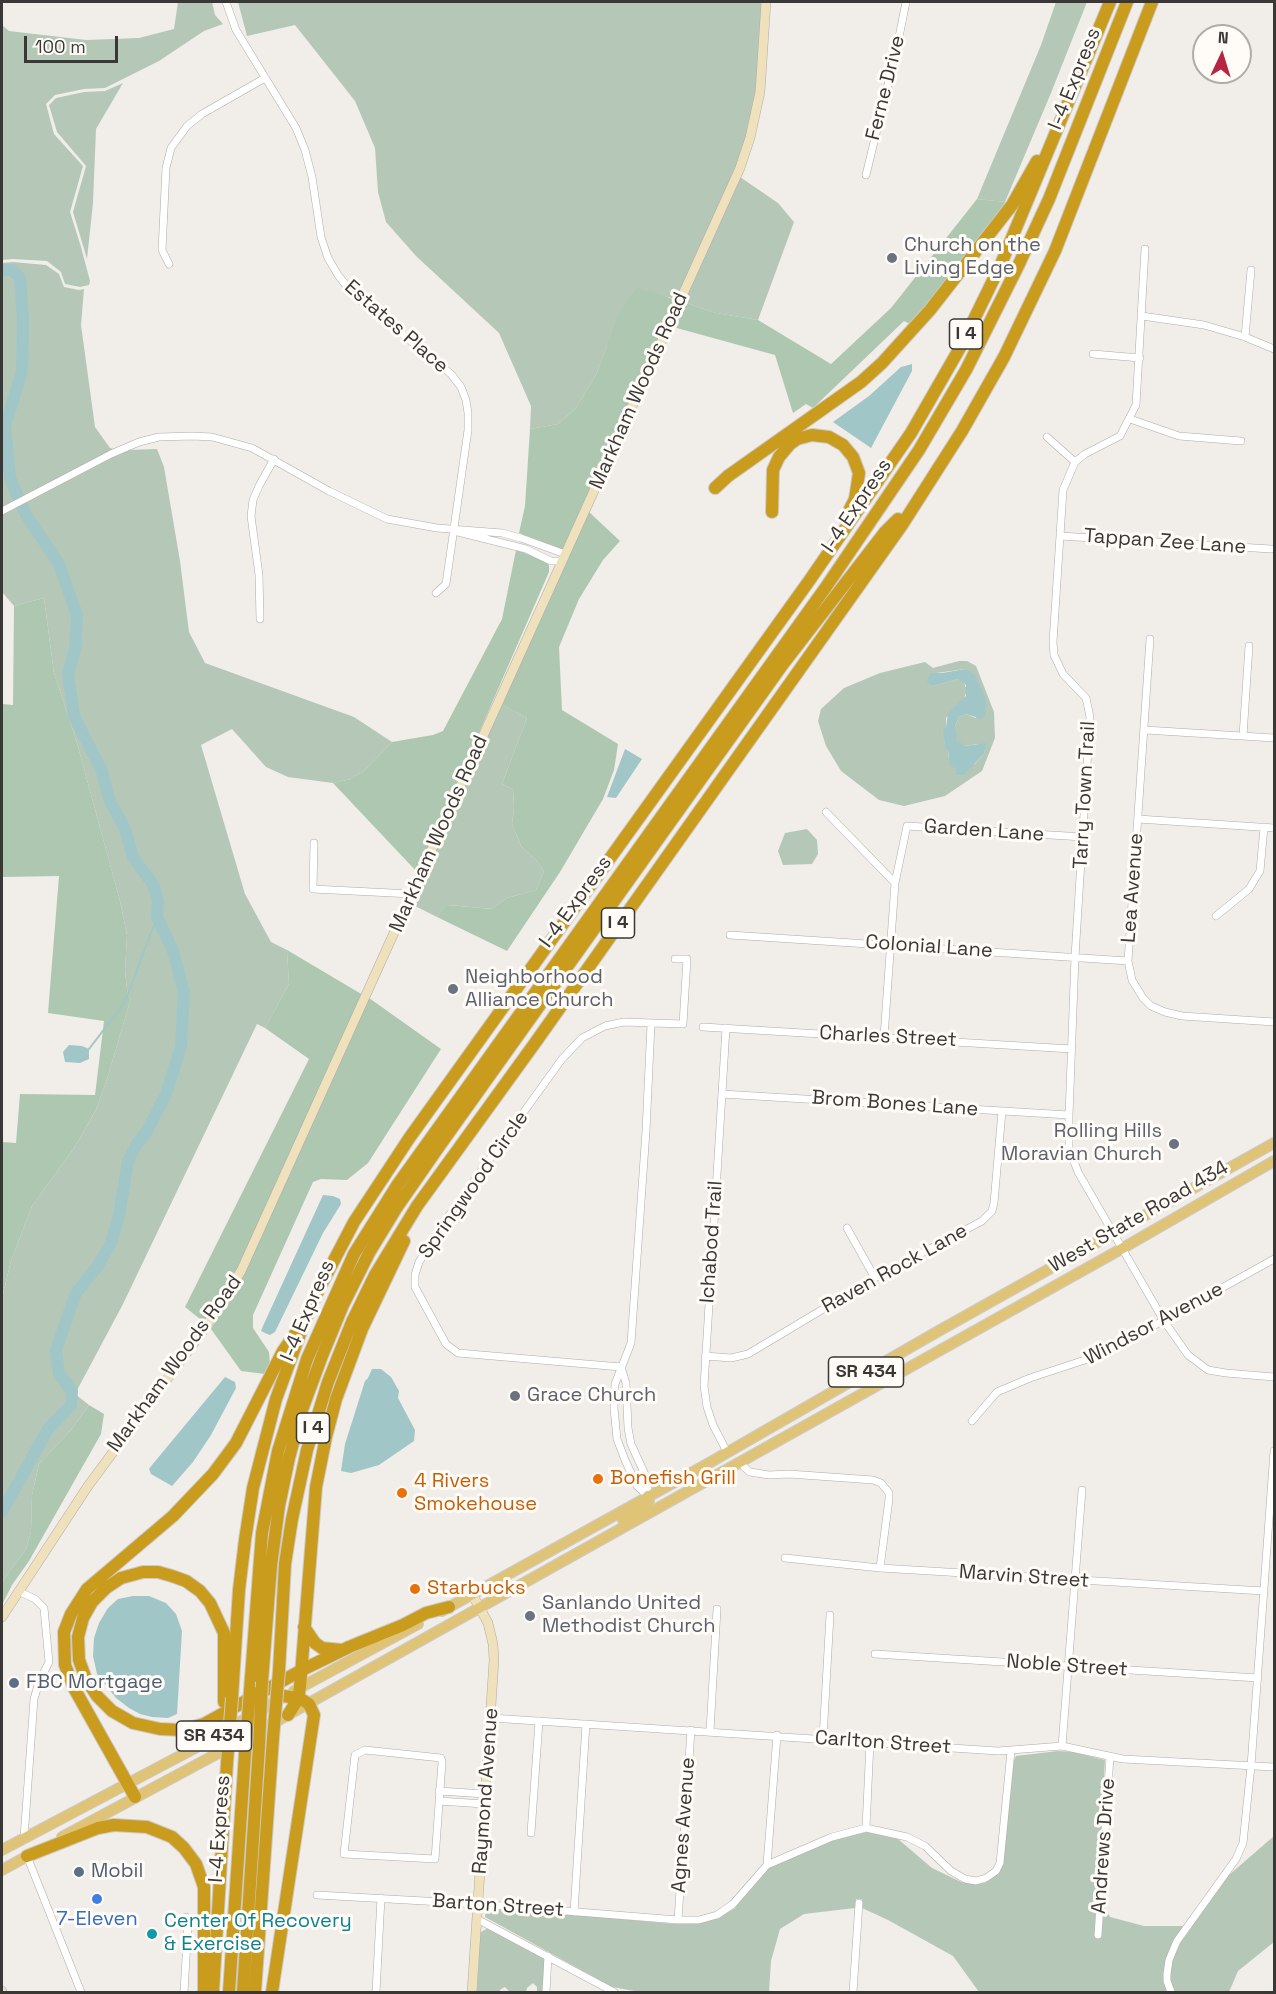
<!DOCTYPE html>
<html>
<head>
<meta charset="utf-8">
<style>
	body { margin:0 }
	#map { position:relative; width:1276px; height:1994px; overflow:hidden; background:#f1ede9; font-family:"Space Grotesk",sans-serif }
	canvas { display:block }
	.frame { position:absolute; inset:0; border:3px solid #3a3836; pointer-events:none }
	.north { position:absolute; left:1192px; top:24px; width:60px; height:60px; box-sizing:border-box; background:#fffbf6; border:2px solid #b0ada9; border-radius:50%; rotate:4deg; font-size:16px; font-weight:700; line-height:24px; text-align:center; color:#3a3836 }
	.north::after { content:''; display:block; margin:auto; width:21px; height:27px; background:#b72543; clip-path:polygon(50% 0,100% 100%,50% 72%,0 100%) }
	.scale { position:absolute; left:24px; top:36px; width:94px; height:27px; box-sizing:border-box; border:3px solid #3a3836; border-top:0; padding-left:8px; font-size:18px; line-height:21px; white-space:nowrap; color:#3a3836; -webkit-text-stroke:4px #fffbf6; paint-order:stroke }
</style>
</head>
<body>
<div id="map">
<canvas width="1276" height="1994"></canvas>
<div class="frame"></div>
<div class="north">N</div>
<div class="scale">100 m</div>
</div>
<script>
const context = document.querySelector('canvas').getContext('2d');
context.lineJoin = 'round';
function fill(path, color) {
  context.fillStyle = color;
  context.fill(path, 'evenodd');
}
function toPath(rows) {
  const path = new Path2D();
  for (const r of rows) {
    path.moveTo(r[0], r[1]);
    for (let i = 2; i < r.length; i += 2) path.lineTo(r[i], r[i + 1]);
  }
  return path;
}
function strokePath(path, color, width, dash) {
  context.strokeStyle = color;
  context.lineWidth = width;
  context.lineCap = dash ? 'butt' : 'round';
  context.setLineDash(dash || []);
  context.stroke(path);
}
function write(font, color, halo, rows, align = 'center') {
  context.font = font + ' "Space Grotesk",sans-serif';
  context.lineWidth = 6;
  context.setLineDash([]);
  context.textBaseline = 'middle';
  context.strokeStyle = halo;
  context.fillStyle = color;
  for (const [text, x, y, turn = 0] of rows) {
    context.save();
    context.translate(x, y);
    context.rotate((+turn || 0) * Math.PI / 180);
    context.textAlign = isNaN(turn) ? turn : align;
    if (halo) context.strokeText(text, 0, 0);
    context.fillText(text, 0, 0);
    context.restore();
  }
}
fill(toPath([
	[178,2,212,2,215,15,223,24,204,31,159,61,105,88,84,89,55,95,46,104,54,134,83,166,70,212,81,247,90,281,89,285,80,287,65,284,61,272,47,261,13,259,2,260,2,25,9,31,86,40,139,38,174,29],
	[238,2,763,2,757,91,747,137,737,166,676,300,669,297,607,346,596,375,576,408,558,424,530,429,531,406,499,333,416,256,386,222,378,192,375,148,355,101,295,25,247,36],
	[1056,2,1087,2,1051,93,1005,202,977,199,1041,45],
	[123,83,96,129,93,203,87,259,73,212,86,166,57,132,49,105,56,98,84,92,105,91],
	[740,177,778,203,794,222,758,320,716,313,683,302],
	[13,262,46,265,59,274,64,287,79,290,84,289,81,325,95,427,110,448,114,449,2,507,2,263],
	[157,449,164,467,180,561,189,632,205,663,354,717,392,742,365,770,351,779,333,783,288,777,266,767,232,729,201,745,245,894,271,942,287,950,289,984,265,1028,257,1024,123,1304,75,1394,89,1405,71,1430,39,1464,32,1495,31,1532,26,1549,2,1582,2,1298,11,1261,32,1206,74,1148,96,1110,107,1079,131,998,128,998,125,971,127,935,120,901,77,743,54,673,44,598,14,606,2,592,2,515,121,453,129,450],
	[959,661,967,661,976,666,994,712,995,738,982,771,945,796,904,806,879,800,841,771,826,746,818,721,821,709,844,688,880,673,925,662,933,668],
	[965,669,978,681,979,686,976,718,966,714,959,717,955,726,955,736,959,743,965,746,977,744,985,746,984,754,975,764,956,769,948,760,949,751,945,744,944,732,946,727,946,718,964,699,967,690,963,681,958,679,934,686,937,673],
	[501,704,527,718,502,784,513,789,514,808,512,824,521,846,537,861,544,871,536,890,507,898,492,909,448,905,437,917,411,904],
	[807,829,817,840,818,854,812,864,783,865,778,851,785,833],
	[1058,1751,1073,1752,1105,1760,1095,1938,1101,1938,1103,1905,1110,1917,1144,1926,1183,1926,1195,1910,1166,1959,1164,1981,1167,1992,979,1992,953,1956,888,1920,862,1908,862,1899,856,1899,855,1908,804,1914,780,1929,771,1961,769,1992,640,1992,612,1987,485,1917,486,1911,490,1908,498,1908,675,1924,699,1923,718,1918,735,1908,770,1867,833,1840,866,1832,898,1839,932,1868,961,1882,975,1884,985,1883,997,1874,1003,1863,1014,1760,1016,1756],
	[1274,1836,1274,1942,1238,1971,1229,1992,1175,1992,1170,1980,1170,1974,1172,1962,1180,1943,1229,1875],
	[488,1928,545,1958,542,1992,537,1992,537,1987,533,1983,527,1988,526,1992,510,1992,505,1987,501,1989,499,1992,477,1992,480,1935,481,1932]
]), '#b5c8b7');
fill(toPath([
	[977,199,1005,202,999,216,912,325,904,321,813,408,806,404,793,413,775,355,673,327,589,512,620,541,603,560,579,599,559,647,562,710,618,744,614,770,603,799,560,872,507,951,437,917,447,905,492,909,507,898,536,890,544,871,537,861,521,846,512,824,514,808,513,789,502,784,527,718,501,704,683,302,716,313,758,320,831,364,891,308],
	[637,288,676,300,563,551,558,550,556,547,519,533,525,506,530,429,558,424,576,408,596,375,620,311],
	[516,550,545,560,549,565,549,572,418,873,333,783,351,779,365,770,392,742,433,735,443,731,502,619],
	[44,598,54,673,77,743,120,901,127,935,125,971,128,998,131,998,107,1079,96,1110,74,1148,32,1206,11,1261,2,1298,2,1142,16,1143,20,1094,95,1095,104,1021,48,1013,59,876,2,877,2,704,13,705,14,606],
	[287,950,363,995,239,1269,205,1323,185,1307,309,1059,265,1028,289,984],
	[369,998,441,1049,368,1163,347,1180,321,1179,313,1182,253,1315,253,1328,269,1352,270,1364,265,1374,241,1371,211,1329,244,1273],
	[89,1405,104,1414,101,1434,29,1561,12,1585,2,1605,2,1582,26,1549,31,1532,32,1495,39,1464,71,1430]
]), '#aec7b1');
fill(toPath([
	[912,364,912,371,871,448,833,422,869,396,901,367],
	[965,669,974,674,978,681,986,700,985,715,982,719,966,714,959,717,955,726,957,740,965,746,986,743,984,754,964,775,956,775,956,769,950,765,948,760,949,752,945,747,943,729,946,727,948,713,966,696,966,685,958,679,934,686,928,683,927,680,931,673,942,673],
	[625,749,642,759,616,798,607,797],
	[69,1045,82,1046,89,1049,89,1059,80,1063,65,1062,63,1052],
	[323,1195,333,1196,340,1199,341,1204,323,1233,275,1332,270,1335,265,1333,261,1331,263,1326],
	[372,1369,381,1369,391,1377,399,1391,398,1398,415,1430,414,1441,379,1465,351,1473,341,1471,345,1444,365,1381,368,1378],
	[225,1377,235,1382,236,1388,211,1435,193,1462,172,1486,151,1474,149,1469,152,1465],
	[133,1596,149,1596,166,1603,176,1614,182,1631,177,1714,168,1718,152,1717,140,1714,129,1708,116,1698,97,1674,93,1656,94,1638,99,1623,108,1608,118,1599]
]), '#a0c6c7');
strokePath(toPath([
	[89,1049,125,1002,157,917]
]), '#a0c6c7', 2);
strokePath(toPath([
	[2,270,12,270,20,278,23,321,22,372,5,426,10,478,26,515,59,564,77,615,75,650,68,674,74,716,102,771,109,799,125,829,133,857,154,886,158,902,157,917,173,951,184,992,181,1047,166,1094,147,1131,137,1144,128,1161,119,1216,111,1243,97,1267,76,1293,56,1350,59,1374,72,1391,71,1405,48,1429,2,1512]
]), '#a0c6c7', 12);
const street = toPath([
	[226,2,236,30,296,128,305,150,312,177,321,237,328,258,338,275,352,293,451,374,461,387,466,400,468,413,468,430,446,584,436,593],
	[866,175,897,47,906,2],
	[1145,249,1136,405,1120,436,1085,454,1075,462,1063,490,1053,642,1054,655,1063,674,1086,698,1090,717,1075,957,1069,1115,1069,1148,1078,1172,1164,1321,1188,1355,1208,1370,1226,1373,1274,1377],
	[169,264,162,250,166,168,171,148,187,126,202,114,265,78],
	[1142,316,1204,325,1245,337,1274,349],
	[1245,337,1251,270],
	[1093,354,1140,358],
	[1130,419,1179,436,1241,441],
	[1047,437,1075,462],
	[2,511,111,454,139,442,159,437,192,436,212,437,252,448,329,491,387,519,437,528,502,533,521,538,565,554],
	[458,532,526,549,551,561,562,561],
	[1060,536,1271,549],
	[260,619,259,575,251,516,253,500,259,486,274,459],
	[1150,639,1128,961,1132,980,1143,998,1151,1006,1165,1012,1182,1016,1274,1022],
	[1145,730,1274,738],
	[1243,736,1249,646],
	[826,812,895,883],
	[1138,819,1274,828],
	[314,843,313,889,412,894],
	[1216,916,1249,889,1260,871,1264,827],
	[730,935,1128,961],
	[703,1027,1072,1049],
	[726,1028,704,1386,707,1407,713,1425,727,1452],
	[884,1037,895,883,907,826,1083,837],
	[722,1094,1069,1115],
	[847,1228,875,1278],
	[705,1356,731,1358,748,1354,875,1278,982,1221,992,1211,994,1203,1002,1111],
	[621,1367,458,1353,446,1344,415,1287,415,1275,419,1262,450,1214,562,1059,582,1038,605,1026,624,1022,683,1024,687,959,675,959],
	[621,1367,626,1383,628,1428,631,1444,647,1479,648,1496],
	[972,1421,997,1392,1030,1378,1103,1354,1274,1259],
	[741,1461,744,1467,750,1472,769,1475,789,1474,873,1480,881,1483,889,1493,889,1499,880,1568],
	[648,1496,637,1486,625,1460,617,1439,614,1408,615,1384,631,1343,646,1131,651,1024],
	[785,1558,880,1568,1264,1591],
	[18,1591,35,1599,44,1608,49,1662,39,1682,34,1699,24,1838],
	[875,1654,1258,1678],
	[491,1718,998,1751,1062,1746,1123,1759,1274,1767],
	[710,1731,717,1609],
	[823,1738,830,1615],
	[1062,1746,1082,1490],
	[365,1750,441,1758,442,1762,435,1859,344,1854,355,1755,365,1750],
	[439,1791,485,1794],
	[439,1801,484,1804],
	[866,1828,870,1742],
	[531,1833,539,1721],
	[27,1856,81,1992],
	[767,1865,777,1735],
	[317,1895,478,1904,678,1920,699,1920,717,1915,733,1904,767,1865,832,1837,866,1828,907,1837,925,1846,951,1871,965,1879,976,1881,986,1878,996,1871,1000,1863,1011,1751],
	[574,1912,586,1724],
	[477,1919,614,1992],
	[678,1920,691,1730],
	[1098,1935,1110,1757],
	[184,1992,188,1924,186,1917],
	[376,1992,381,1898],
	[546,1992,548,1956],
	[853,1992,859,1903],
	[1171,1992,1167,1981,1167,1974,1169,1960,1177,1941,1236,1859,1243,1843,1251,1766,1274,1451]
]);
const secondary = toPath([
	[472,1594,488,1623,493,1644,494,1660,472,1992],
	[2,1617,88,1486,205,1328,241,1271,740,168,750,138,760,92,766,2],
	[2,1991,2,1992]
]);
const primary = toPath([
	[623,1520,645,1507,649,1501,648,1496],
	[442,1611,709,1463,935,1333,1274,1143],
	[294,1691,418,1624],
	[268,1726,1123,1248,1274,1161],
	[62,1837,252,1735],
	[2,1850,195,1748,281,1698],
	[2,1870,33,1853]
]);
const highway = toPath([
	[715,488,728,476,861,382,882,363,930,310,1012,205,1037,161],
	[772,512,773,470,779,457,790,444,797,439,812,435,820,436,829,437,843,445,853,457,859,473,855,499,845,519],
	[304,1627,315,1643,322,1648,342,1650],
	[279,1671,285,1564,292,1519,307,1450,328,1382,352,1322,375,1275,417,1206,535,1043,902,525,962,431,1004,357,1055,251,1152,2],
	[262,1682,271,1566,279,1506,289,1458,302,1410,322,1356,343,1305,369,1253,397,1207,440,1145,783,664,885,532,898,519],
	[250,1690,262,1533,278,1451,307,1359,354,1254,398,1184,826,587,919,450,966,370,1019,264,1049,199,1127,2],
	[232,1698,239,1590,245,1540,253,1488,276,1399,306,1318,319,1289,354,1222,410,1137,809,581,911,433,961,346,1001,264,1110,2],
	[224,1702,224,1633,210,1603,200,1591,186,1581,172,1576,158,1572,143,1572,121,1578,106,1588,92,1602,83,1618,78,1637,79,1660,86,1679,97,1696,112,1711,133,1723,160,1729,182,1730,204,1724,302,1670,349,1647,403,1625,426,1613,449,1607],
	[288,1715,298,1699,300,1687,316,1487,326,1437,336,1399,362,1329,404,1241],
	[135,1797,74,1688,65,1665,64,1632,71,1614,87,1589,173,1516,213,1474,236,1443,283,1351,295,1334],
	[27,1856,98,1828,114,1825,147,1827,172,1837,184,1848,196,1864,204,1887,204,1992],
	[213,1992,227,1763],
	[229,1992,245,1754],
	[243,1992,259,1746],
	[255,1992,273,1738],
	[272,1992,314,1715,309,1704,301,1699,284,1696]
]);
strokePath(street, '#afaba7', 8);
strokePath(secondary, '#afaba7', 10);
strokePath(primary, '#cccbcb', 12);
strokePath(highway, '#cccbcb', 14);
strokePath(street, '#fff', 7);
strokePath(secondary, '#efe1bc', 9);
strokePath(primary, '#dfc478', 10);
strokePath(highway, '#ca9c1e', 12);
const highwayBridge = toPath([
	[273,1738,279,1671],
	[259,1746,262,1682],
	[245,1754,250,1690],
	[227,1763,232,1698]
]);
strokePath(highwayBridge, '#cccbcb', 14, []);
strokePath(highwayBridge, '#ca9c1e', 12);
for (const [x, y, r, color] of [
	[892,258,6,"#6b7280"],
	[453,989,6,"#6b7280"],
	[1174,1144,6,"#6b7280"],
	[515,1396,6,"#6b7280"],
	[598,1479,6,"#e8710a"],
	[402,1493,6,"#e8710a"],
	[415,1589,6,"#e8710a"],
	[530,1616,6,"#6b7280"],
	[14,1683,6,"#5c6f8a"],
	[79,1872,6,"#5c6f8a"],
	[97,1899,6,"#3f7fe0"],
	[152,1934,6,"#0f9aa8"]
]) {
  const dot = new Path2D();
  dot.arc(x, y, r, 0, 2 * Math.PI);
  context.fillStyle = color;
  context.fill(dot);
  strokePath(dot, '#fffbf6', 2);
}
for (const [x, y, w] of [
	[966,334,33],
	[618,923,33],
	[866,1372,75],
	[313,1428,33],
	[214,1736,75]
]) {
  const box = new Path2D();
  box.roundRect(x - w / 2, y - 15, w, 30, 4.5);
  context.fillStyle = '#fffbf6';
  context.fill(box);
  strokePath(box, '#3a3836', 1.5);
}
write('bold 18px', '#3a3836', null, [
	["I 4",966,334],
	["I 4",618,923],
	["SR 434",866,1372],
	["I 4",313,1428],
	["SR 434",214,1736]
]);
write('20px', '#3a3836', '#fffbf6', [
	["I-4 Express",1075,79,-68],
	["Ferne Drive",886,88,-76],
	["Estates Place",396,327,41],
	["Markham Woods Road",639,391,-66],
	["I-4 Express",857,506,-56],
	["Tappan Zee Lane",1165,542,4],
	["Tarry Town Trail",1085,795,-87],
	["Garden Lane",984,831,4],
	["Markham Woods Road",439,834,-66],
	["Lea Avenue",1133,888,-86],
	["I-4 Express",576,902,-54],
	["Colonial Lane",929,947,4],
	["Charles Street",888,1037,3],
	["Brom Bones Lane",895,1104,4],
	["Springwood Circle",474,1185,-55],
	["West State Road 434",1139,1217,-30],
	["Ichabod Trail",712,1242,-86],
	["Raven Rock Lane",895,1269,-29],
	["I-4 Express",308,1311,-67],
	["Windsor Avenue",1154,1324,-28],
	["Markham Woods Road",175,1364,-54],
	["Marvin Street",1024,1577,4],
	["Noble Street",1067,1666,4],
	["Carlton Street",883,1743,4],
	["Raymond Avenue",486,1791,-86],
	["Agnes Avenue",684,1825,-86],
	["I-4 Express",220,1829,-86],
	["Andrews Drive",1104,1846,-86],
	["Barton Street",498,1906,4]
]);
write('20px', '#5b616d', '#fffbf6', [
	["Church on the",904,246],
	["Living Edge",904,269],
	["Neighborhood",465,978],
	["Alliance Church",465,1001],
	["Rolling Hills",1162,1132,"right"],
	["Moravian Church",1162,1155,"right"],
	["Grace Church",527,1396],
	["Sanlando United",542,1604],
	["Methodist Church",542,1627]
], 'left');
write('20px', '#c56008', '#fffbf6', [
	["Bonefish Grill",610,1479],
	["4 Rivers",414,1482],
	["Smokehouse",414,1505],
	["Starbucks",427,1589]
], 'left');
write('20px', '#4e5e75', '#fffbf6', [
	["FBC Mortgage",26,1683],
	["Mobil",91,1872]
], 'left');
write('20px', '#366cbe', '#fffbf6', [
	["7-Eleven",97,1920]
]);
write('20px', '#0d838f', '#fffbf6', [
	["Center Of Recovery",164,1922],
	["& Exercise",164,1945]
], 'left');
</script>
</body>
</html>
